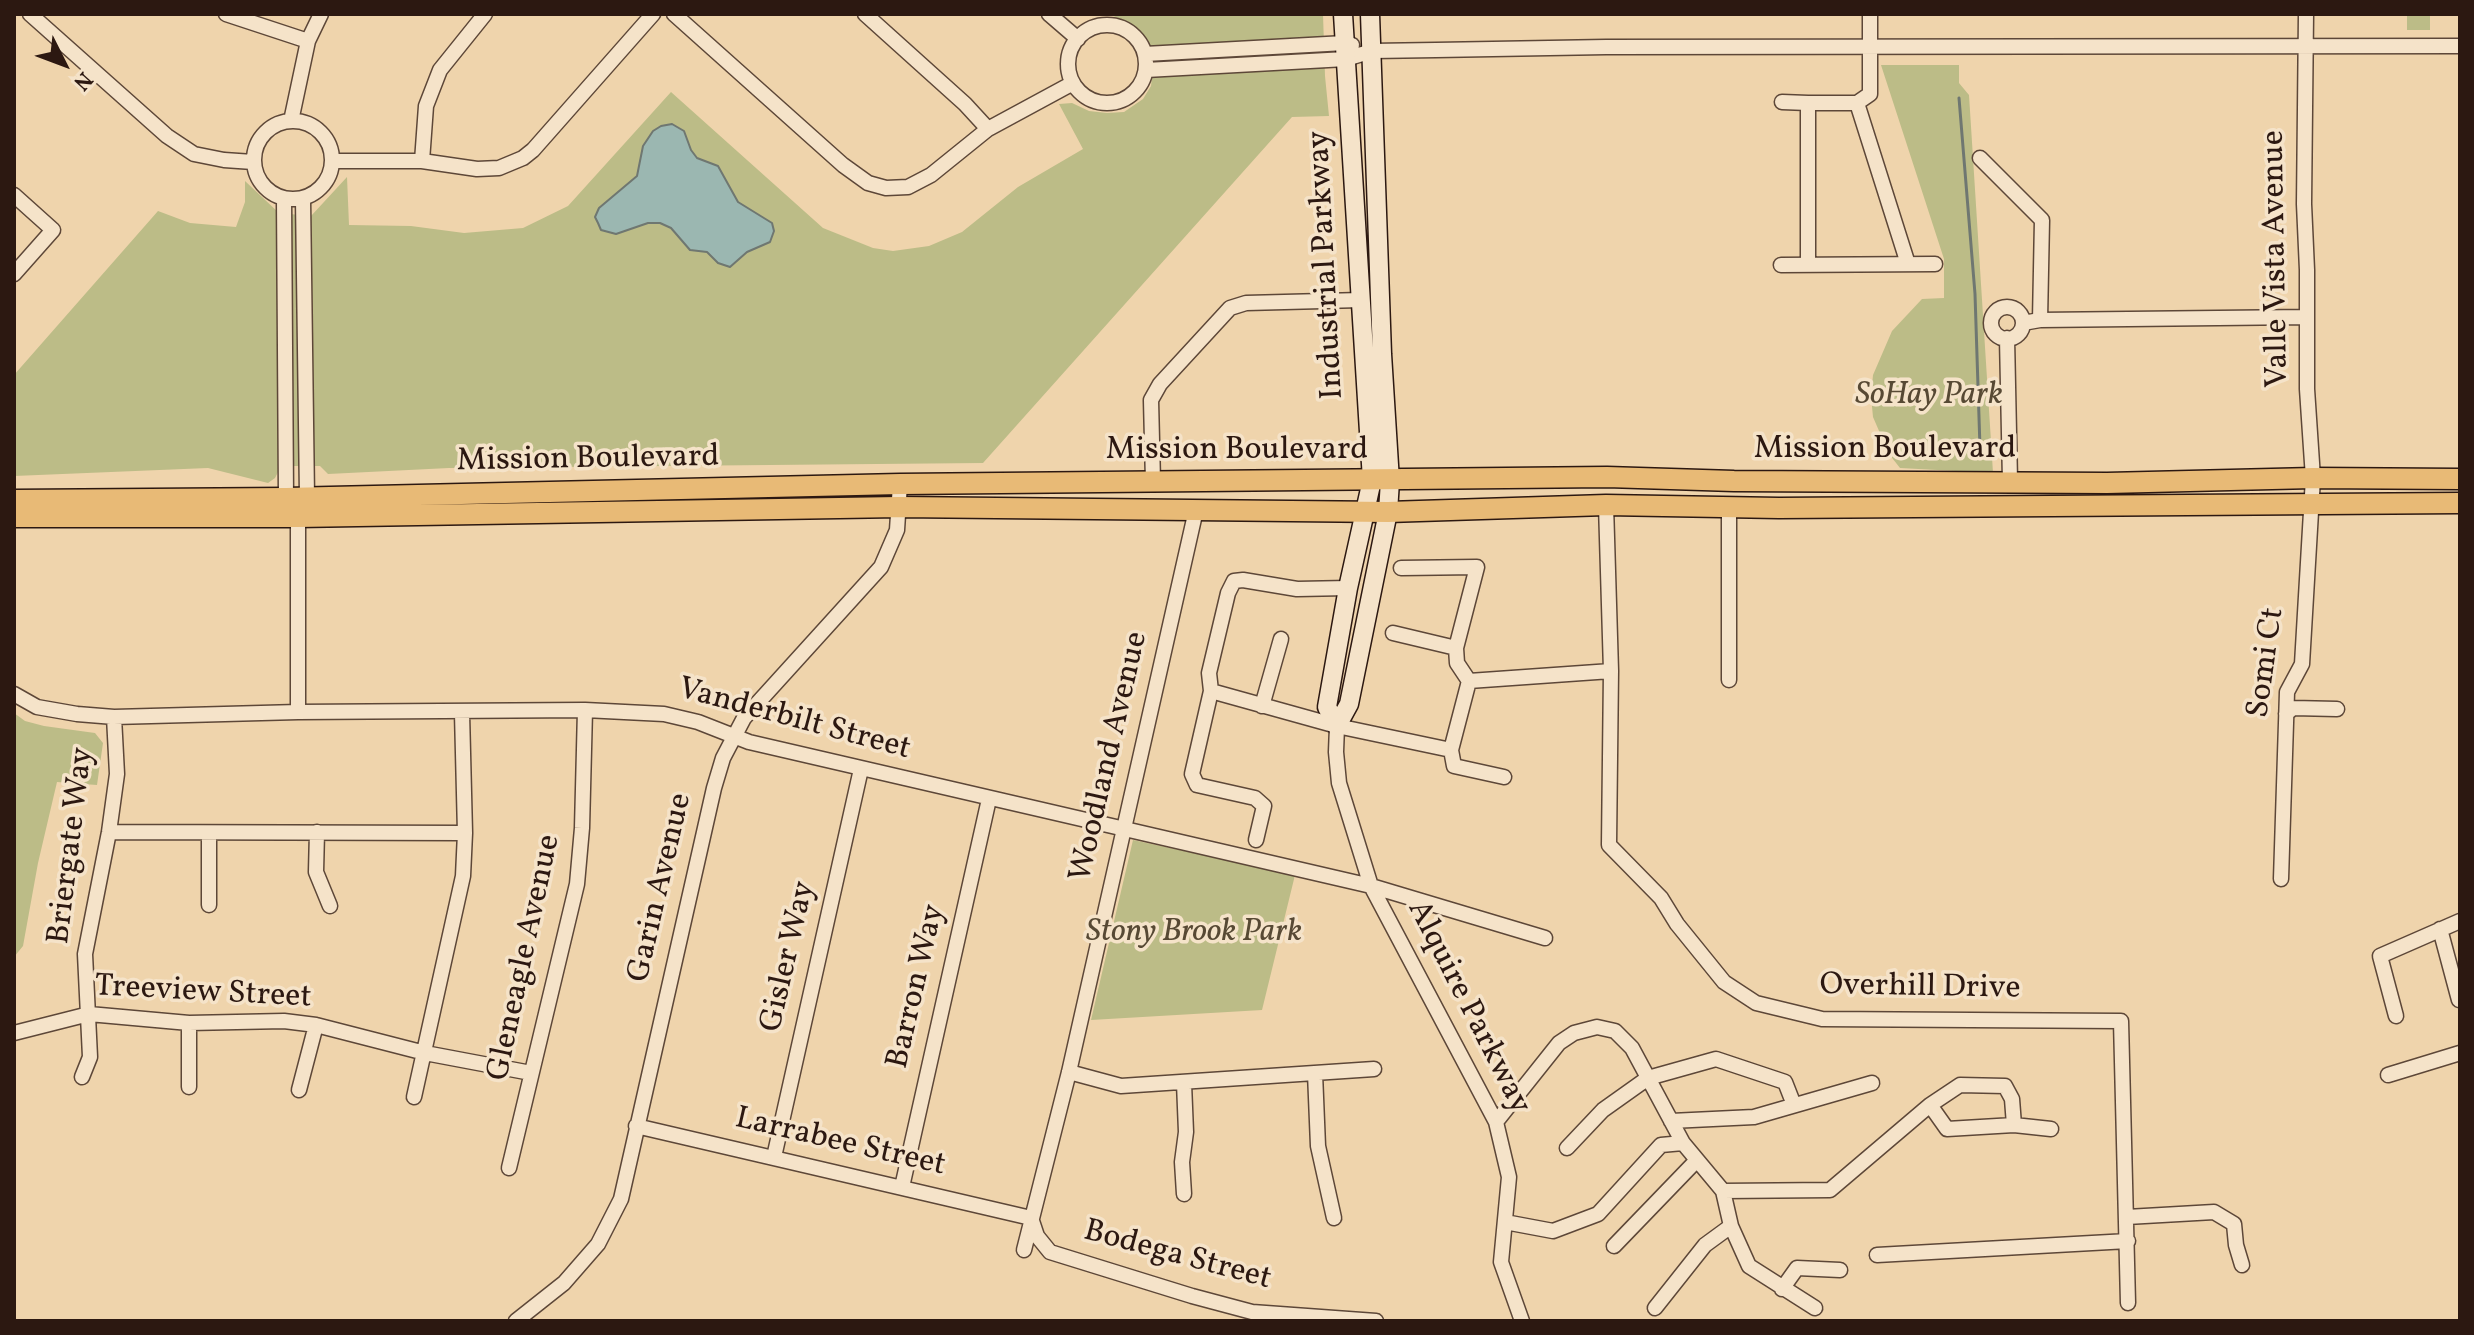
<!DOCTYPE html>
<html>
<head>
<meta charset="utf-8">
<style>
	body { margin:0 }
	#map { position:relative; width:2474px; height:1335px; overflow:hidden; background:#efd4ac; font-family:Vollkorn,serif }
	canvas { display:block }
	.frame { position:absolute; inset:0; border:16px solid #2c1811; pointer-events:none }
	.north { position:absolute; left:24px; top:24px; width:80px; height:80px; -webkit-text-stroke:6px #f5e3c9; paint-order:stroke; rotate:132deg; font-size:22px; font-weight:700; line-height:32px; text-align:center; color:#2c1811 }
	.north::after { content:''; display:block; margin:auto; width:28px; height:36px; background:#2c1811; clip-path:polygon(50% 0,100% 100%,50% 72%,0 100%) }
</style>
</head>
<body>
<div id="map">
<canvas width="2474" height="1335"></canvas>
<div class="frame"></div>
<div class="north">N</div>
</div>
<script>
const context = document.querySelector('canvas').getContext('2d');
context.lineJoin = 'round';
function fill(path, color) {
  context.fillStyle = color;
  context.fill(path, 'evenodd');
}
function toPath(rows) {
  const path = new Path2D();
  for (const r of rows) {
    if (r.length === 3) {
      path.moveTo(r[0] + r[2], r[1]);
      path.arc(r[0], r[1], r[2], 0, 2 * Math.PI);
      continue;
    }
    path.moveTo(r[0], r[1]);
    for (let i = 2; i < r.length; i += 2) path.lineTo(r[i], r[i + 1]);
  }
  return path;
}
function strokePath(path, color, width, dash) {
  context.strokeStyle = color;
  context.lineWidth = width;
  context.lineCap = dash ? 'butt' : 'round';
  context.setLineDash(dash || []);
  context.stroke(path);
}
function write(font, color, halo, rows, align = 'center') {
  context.font = font + ' Vollkorn,serif';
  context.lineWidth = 7;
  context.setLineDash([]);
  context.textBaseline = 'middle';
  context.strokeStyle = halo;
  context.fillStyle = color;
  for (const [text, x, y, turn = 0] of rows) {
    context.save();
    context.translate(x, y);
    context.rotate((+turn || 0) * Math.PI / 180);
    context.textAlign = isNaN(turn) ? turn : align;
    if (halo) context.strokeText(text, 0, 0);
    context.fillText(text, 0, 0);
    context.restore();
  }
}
fill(toPath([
	[1108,14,1323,14,1325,76,1329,116,1292,117,983,463,449,468,328,474,320,466,281,466,275,478,268,483,208,468,14,476,14,375,158,211,190,223,236,227,245,202,245,181,279,213,311,216,347,177,349,225,411,226,464,233,523,228,568,206,671,92,823,228,873,248,893,251,929,246,962,232,1018,187,1083,149,1059,104,1072,103,1089,111,1107,113,1124,112,1143,99,1151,86,1154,58,1144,36,1126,21],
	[2407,14,2430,14,2430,30,2407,30],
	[1881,65,1959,65,1959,83,1969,95,1993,473,1900,468,1889,454,1873,417,1871,396,1873,375,1892,331,1922,299,1944,298,1944,259],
	[14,713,25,721,44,726,95,733,103,743,97,785,57,782,38,863,23,946,14,957],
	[1133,840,1295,875,1262,1010,1091,1020]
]), '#bcbc87');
const water = toPath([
	[672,124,684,131,691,150,697,158,718,166,738,202,772,223,774,231,770,242,747,252,730,267,718,263,707,252,690,250,671,228,660,223,648,223,616,234,601,230,598,223,595,217,599,208,637,176,643,146,653,131,661,126,672,124]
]);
fill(water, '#9bb7b1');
strokePath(water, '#6f7771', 2);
strokePath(toPath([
	[1959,98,1975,294,1980,448]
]), '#6f7771', 3);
const minor = toPath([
	[30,14,167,136,194,154,224,160,253,162],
	[226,14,308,41],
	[674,14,843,165,868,183,886,188,908,187,931,175,988,129,1073,83],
	[865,14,965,104,988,129],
	[1049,14,1078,39],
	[1107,64,39],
	[1145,54,1345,43,1352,45],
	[1146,70,1346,59,1372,51,1436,50,1606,47,2460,46],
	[1782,102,1808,103],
	[1857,103,1908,264],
	[293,160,39],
	[291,121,308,41,321,14],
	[1980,158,2042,220,2040,320],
	[333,161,422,161,477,169,499,168,523,158,533,150,653,14],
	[422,161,426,106,440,70,485,14],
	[14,195,53,230,14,274],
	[284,199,286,498,289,503],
	[1781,265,1935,264],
	[1808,265,1808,103,1857,103,1870,94,1870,14],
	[2007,323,16],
	[2023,323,2040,320,2306,317],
	[2007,338,2010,481],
	[1153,482,1151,400,1160,384,1230,308,1246,303,1361,300],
	[1606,505,1611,671,1609,845,1661,898,1677,924,1724,982,1756,1003,1822,1019,2121,1021,2128,1303],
	[1401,568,1477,567,1456,648,1457,663,1469,681],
	[1393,633,1456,648],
	[1729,680,1729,508],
	[1469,681,1611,671],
	[1211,691,1337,726,1451,750,1454,766,1504,777],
	[14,694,37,707,77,714,114,717,298,712,585,710,664,714,698,722,749,742,1371,886,1545,938],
	[1262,706,1281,639],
	[298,712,298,517,307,497,303,199],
	[2286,714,2293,708,2337,709],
	[1337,726,1336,752,1339,783,1371,886,1496,1122,1509,1177,1501,1262,1522,1321],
	[1451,750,1469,681],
	[109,832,465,833],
	[317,832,316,872,330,906],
	[1256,840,1264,806,1255,798,1197,785,1192,774,1211,691,1209,673,1228,593,1234,581,1243,580,1297,589,1348,588],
	[2281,879,2287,692,2302,664,2313,478,2307,389,2307,270,2304,204,2306,14],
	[209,905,209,833],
	[2440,929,2459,1000],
	[2396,1016,2380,956,2460,921],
	[14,1033,89,1014,189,1023,284,1021,316,1025,425,1053,531,1073],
	[1069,1072,1121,1086,1374,1069],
	[1315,1073,1318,1146,1334,1218],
	[2388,1075,2460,1053],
	[82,1077,90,1057,85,954,109,832,117,774,114,717],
	[1184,1083,1186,1132,1182,1162,1184,1194],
	[189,1087,189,1023],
	[299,1090,316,1025],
	[414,1097,463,876,465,833,462,713],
	[1930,1105,1960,1085,2005,1086,2012,1099,2014,1125],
	[1671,1121,1754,1117,1872,1083],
	[1496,1122,1559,1043,1574,1033,1597,1027,1615,1031,1632,1048,1683,1143,1723,1191,1731,1226,1749,1266,1815,1308],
	[636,1126,1031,1218,1037,1236,1050,1252,1192,1296,1252,1312,1376,1321],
	[1567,1148,1603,1110,1648,1078,1716,1059,1785,1082,1794,1105],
	[774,1157,861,769],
	[509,1168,577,884,582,828,585,710],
	[902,1187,989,799],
	[1723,1191,1830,1190,1930,1105,1947,1129,2014,1125,2051,1129],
	[2127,1217,2214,1212,2234,1224,2236,1245,2242,1265],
	[1505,1222,1553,1231,1598,1214,1661,1145,1683,1143],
	[1614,1246,1696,1161],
	[1024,1250,1069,1072,1196,510],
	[1877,1255,2128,1241],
	[1782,1289,1797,1268,1840,1270],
	[1655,1308,1705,1245,1731,1226],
	[516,1321,564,1283,598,1244,621,1199,714,788,723,758,744,718,881,567,897,530,900,484]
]);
const secondary = toPath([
	[1337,726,1327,707,1348,588,1372,480,1343,14],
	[1337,726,1349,704,1388,512,1390,481,1382,354,1370,14]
]);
const primary = toPath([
	[14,500,286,498,900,484,1607,477,1734,481,2107,483,2313,478,2460,479],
	[14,517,298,517,899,507,1388,512,1606,505,1779,508,2460,503]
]);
strokePath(minor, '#5d4738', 17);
strokePath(secondary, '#2c1811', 21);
strokePath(primary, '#2c1811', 23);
strokePath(minor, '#f5e3c9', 14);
strokePath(secondary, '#f5e3c9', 18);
strokePath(primary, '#e8ba76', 20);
write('32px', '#2c1811', '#f5e3c9', [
	["Valle Vista Avenue",2278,259,-91],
	["Industrial Parkway",1328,265,-93],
	["Mission Boulevard",1885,451],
	["Mission Boulevard",1237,452],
	["Mission Boulevard",588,461,-1],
	["Somi Ct",2268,663,-82],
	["Vanderbilt Street",794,721,15],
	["Woodland Avenue",1111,757,-77],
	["Briergate Way",73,846,-83],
	["Garin Avenue",662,888,-77],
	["Gisler Way",790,957,-77],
	["Gleneagle Avenue",526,958,-78],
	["Barron Way",918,987,-77],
	["Overhill Drive",1920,989,1],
	["Treeview Street",203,994,3],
	["Alquire Parkway",1467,1008,63],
	["Larrabee Street",840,1144,13],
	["Bodega Street",1177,1257,15]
]);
write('italic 32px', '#574934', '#f5e3c9', [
	["SoHay Park",1929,397],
	["Stony Brook Park",1194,934]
]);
</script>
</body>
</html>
